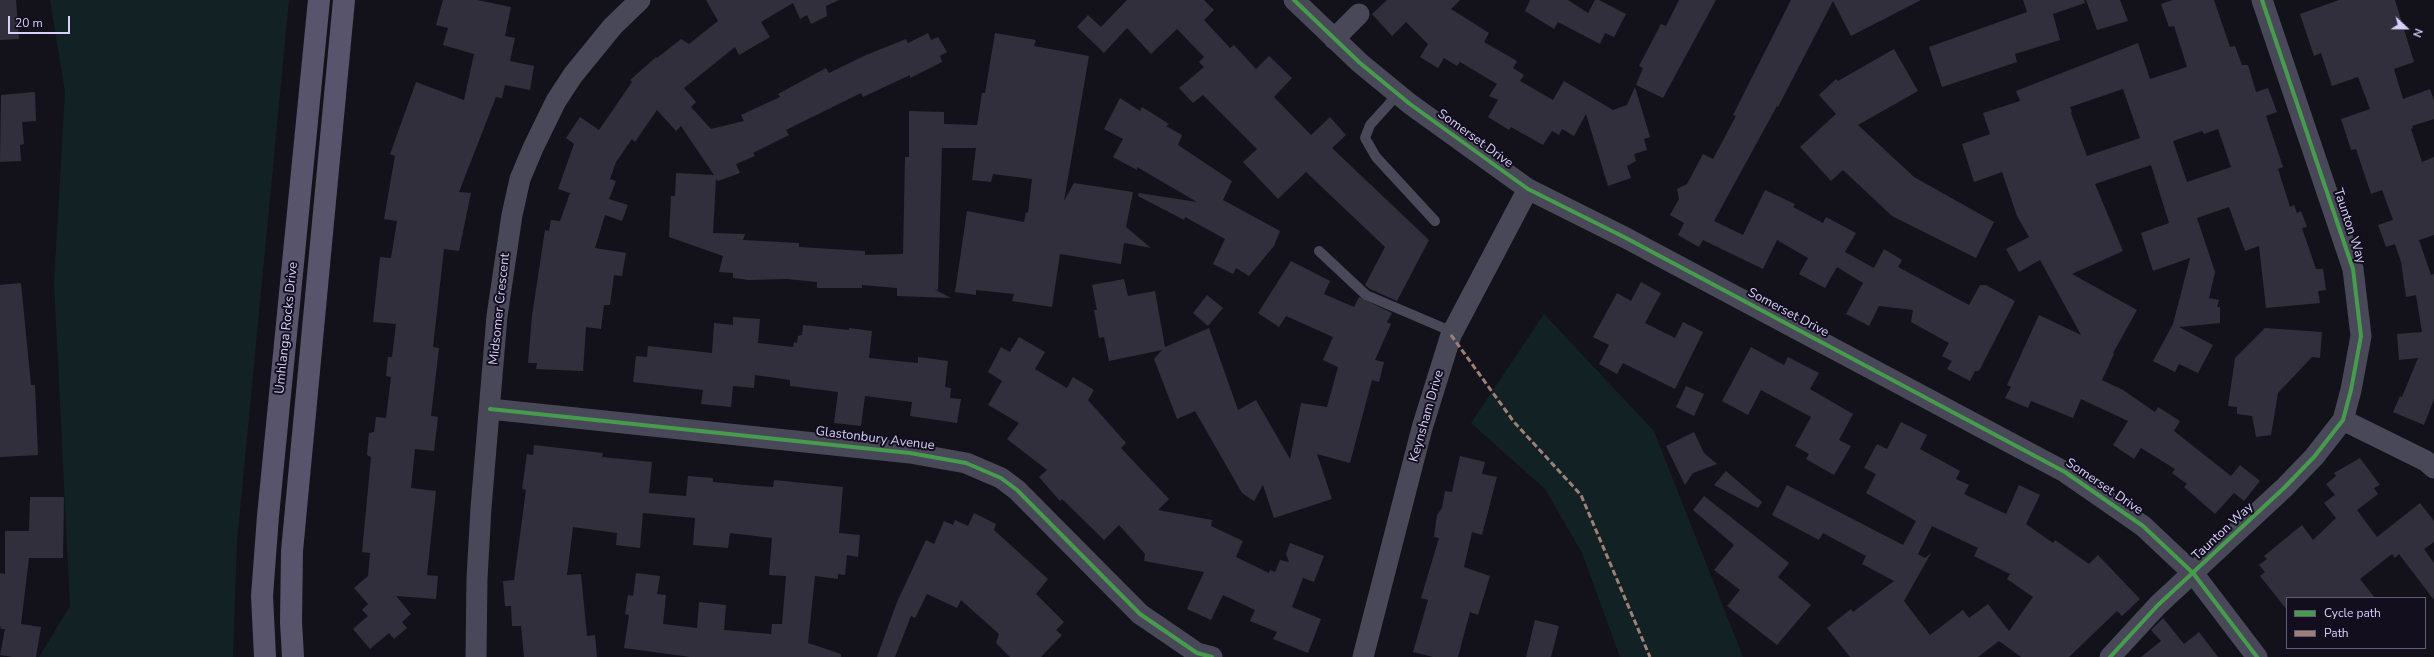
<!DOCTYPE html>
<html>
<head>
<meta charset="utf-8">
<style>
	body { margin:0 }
	#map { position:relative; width:2434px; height:657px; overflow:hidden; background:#13121a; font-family:"Nunito Sans",sans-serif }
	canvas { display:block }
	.legend { position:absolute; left:2286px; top:597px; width:140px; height:52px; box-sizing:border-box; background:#120e1d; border:1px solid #625b75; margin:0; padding:5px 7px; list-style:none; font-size:12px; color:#d9cffa }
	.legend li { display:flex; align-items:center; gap:8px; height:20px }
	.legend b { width:20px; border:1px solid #625b75 }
	.north { position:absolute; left:2386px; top:8px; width:40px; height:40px; -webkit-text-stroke:3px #120e1d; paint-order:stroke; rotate:112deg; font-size:11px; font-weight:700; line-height:16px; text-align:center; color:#d9cffa }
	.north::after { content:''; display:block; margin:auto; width:14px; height:18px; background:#d9cffa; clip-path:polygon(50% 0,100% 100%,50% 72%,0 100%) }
	.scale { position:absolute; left:8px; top:16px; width:62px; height:18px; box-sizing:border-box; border:2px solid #d9cffa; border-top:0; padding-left:5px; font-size:12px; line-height:14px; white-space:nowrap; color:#d9cffa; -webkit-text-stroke:3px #120e1d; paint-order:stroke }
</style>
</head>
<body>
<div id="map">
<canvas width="2434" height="657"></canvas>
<ul class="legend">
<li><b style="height:5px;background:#469c4c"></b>Cycle path</li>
<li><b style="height:5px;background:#9e8076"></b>Path</li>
</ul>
<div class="north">N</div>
<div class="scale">20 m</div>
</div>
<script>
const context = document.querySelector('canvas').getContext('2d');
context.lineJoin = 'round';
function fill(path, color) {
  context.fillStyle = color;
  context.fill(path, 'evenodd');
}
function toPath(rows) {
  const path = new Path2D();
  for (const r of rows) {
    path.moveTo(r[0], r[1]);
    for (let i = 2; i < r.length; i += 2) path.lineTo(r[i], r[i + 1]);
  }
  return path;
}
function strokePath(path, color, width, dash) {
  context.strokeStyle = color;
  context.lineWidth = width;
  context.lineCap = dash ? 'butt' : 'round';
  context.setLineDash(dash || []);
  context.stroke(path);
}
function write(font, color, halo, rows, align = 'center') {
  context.font = font + ' "Nunito Sans",sans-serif';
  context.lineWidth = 4;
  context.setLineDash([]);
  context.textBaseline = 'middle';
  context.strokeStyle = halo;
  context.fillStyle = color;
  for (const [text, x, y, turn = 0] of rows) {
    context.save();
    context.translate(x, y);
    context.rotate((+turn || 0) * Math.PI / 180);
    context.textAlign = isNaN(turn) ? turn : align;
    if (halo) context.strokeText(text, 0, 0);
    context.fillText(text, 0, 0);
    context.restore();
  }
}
fill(toPath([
	[50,0,289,0,237,542,233,657,39,657,70,606,54,283,65,92],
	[1544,314,1654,431,1743,657,1620,657,1582,553,1545,489,1471,423]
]), '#122224');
fill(toPath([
	[0,0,16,0,19,39,0,40],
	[443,0,477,0,511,7,505,36,515,38,510,61,534,66,530,90,505,85,502,98,496,97,459,192,471,193,459,251,444,249,433,347,439,348,431,416,438,417,434,451,415,449,411,488,436,491,427,575,438,576,436,599,396,596,411,614,402,622,407,628,394,639,389,633,370,649,353,629,368,616,362,610,368,604,354,588,368,576,370,553,362,552,371,457,367,455,369,433,374,432,376,417,386,418,391,377,386,376,388,357,392,357,396,324,373,322,380,257,391,258,397,221,384,219,395,156,390,154,416,82,464,100,474,54,443,45,448,28,436,25],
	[706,0,839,0,826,6,827,16,811,24,807,15,800,19,793,3,761,22,770,37,739,55,735,47,684,88,696,102,691,107,711,129,744,121,741,115,780,97,778,94,826,68,829,73,866,55,906,39,908,43,928,33,931,40,938,37,947,52,940,56,942,62,910,78,910,75,863,97,861,93,786,130,789,135,753,153,755,156,736,164,740,173,718,181,716,179,713,233,745,234,743,240,799,243,799,247,865,251,865,255,903,254,905,157,909,157,909,111,944,112,944,124,977,125,982,93,985,93,995,33,1036,40,1034,46,1089,56,1064,201,1074,183,1133,192,1126,227,1151,248,1124,243,1121,264,1060,254,1052,307,1012,301,1014,294,976,290,976,295,955,292,967,211,1024,222,1026,212,1028,213,1032,179,993,174,991,182,972,180,976,148,942,148,938,290,934,289,951,298,897,296,897,288,862,285,862,288,817,288,817,282,787,279,749,280,733,278,733,273,719,272,723,256,669,237,671,196,675,196,676,173,714,175,681,126,676,131,657,110,635,142,632,139,616,162,610,179,616,181,609,199,628,205,622,221,605,215,595,248,626,253,622,276,614,275,610,305,604,305,601,329,586,327,583,371,536,369,537,363,528,363,532,316,545,230,549,231,551,220,560,221,570,193,558,189,574,144,566,138,580,117,599,130,632,82,630,80,656,57,657,58,681,39,689,44,718,21],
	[1127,0,1204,0,1214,10,1204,20,1230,48,1234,45,1256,69,1269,56,1292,78,1274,97,1311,135,1330,117,1346,135,1332,148,1429,240,1397,301,1370,289,1365,285,1385,247,1306,172,1278,199,1243,162,1257,149,1203,95,1193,103,1179,88,1204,67,1199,62,1204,57,1177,29,1151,54,1127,28,1104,53,1077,27,1088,15,1101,27],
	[1387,0,1460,0,1451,9,1489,33,1484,42,1517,61,1513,68,1524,75,1520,81,1553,100,1564,81,1613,110,1627,105,1635,87,1650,137,1644,139,1647,150,1634,154,1636,161,1627,166,1631,178,1608,186,1586,114,1574,136,1562,129,1559,135,1552,131,1543,145,1511,127,1509,130,1488,117,1498,100,1489,96,1497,84,1460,62,1457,66,1444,58,1438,68,1420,57,1428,44,1406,22,1392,36,1372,14],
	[1530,0,1568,0,1588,13,1595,0,1599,0,1626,14,1614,37,1605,33,1600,44,1558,22,1554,29,1525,11],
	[1679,0,1716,0,1663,98,1636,85,1643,68,1639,66,1661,24,1666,26],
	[1791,0,1921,0,1851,36,1833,1,1778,107,1777,106,1714,221,1743,235,1765,190,1795,204,1793,207,1823,223,1826,217,1856,233,1845,252,1874,268,1884,249,1902,260,1898,267,1969,305,1980,285,1986,285,2015,301,1979,371,1975,371,1970,381,1947,369,1952,361,1942,356,1949,343,1911,322,1913,310,1879,306,1869,326,1846,314,1863,283,1837,267,1825,288,1799,274,1808,258,1777,240,1763,269,1703,240,1699,247,1678,235,1684,223,1670,215,1679,199,1677,189,1687,184,1703,154,1713,159,1736,116,1733,115],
	[2023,0,2084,0,2085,3,2053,14,2060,40,2015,54,2017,62,1942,87,1929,47,2027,12],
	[2086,0,2120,0,2128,21,2097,30],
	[2173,0,2214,0,2230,47,2235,46,2242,65,2248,65,2256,92,2268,88,2277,112,2266,116,2283,167,2278,169,2290,207,2294,205,2297,213,2301,211,2307,227,2302,228,2316,269,2323,269,2326,290,2318,291,2320,303,2266,308,2259,246,2245,251,2229,207,2197,218,2215,272,2209,298,2219,300,2217,307,2220,307,2220,323,2179,327,2213,345,2198,373,2179,364,2175,372,2153,361,2173,324,2190,258,2153,271,2141,233,2169,223,2151,165,2095,184,2123,251,2072,274,2137,310,2113,353,2114,354,2102,380,2123,390,2155,412,2158,407,2180,421,2174,431,2231,476,2240,465,2260,481,2244,501,2234,493,2215,514,2184,487,2187,484,2172,473,2175,469,2141,448,2134,459,2113,445,2128,421,2081,399,2073,418,2031,401,2028,408,2005,398,2011,387,2007,385,2039,315,2081,335,2040,260,2019,272,2006,249,2029,237,2017,216,2002,172,1974,182,1962,144,1990,134,1983,113,2020,101,2016,91,2138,43,2150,79,2187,67,2174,26,2169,27,2161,4],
	[2123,89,2140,138,2087,156,2071,113,2072,112,2070,107],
	[2218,129,2231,167,2187,182,2173,141,2202,131,2204,134],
	[2339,0,2395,0,2414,62,2394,69,2403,99,2430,89,2434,101,2434,119,2412,126,2413,128,2411,129,2422,162,2434,157,2434,235,2419,240,2431,275,2434,274,2434,399,2424,425,2393,412,2400,396,2402,397,2418,358,2399,360,2397,334,2422,332,2416,295,2406,297,2401,262,2395,244,2386,247,2378,225,2393,220,2382,190,2371,194,2356,149,2351,150,2341,119,2370,109,2358,77,2332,86,2321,53,2314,56,2300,14],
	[1894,49,1918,91,1858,125,1914,177,1994,222,1976,258,1892,216,1843,170,1831,181,1800,147,1836,114,1819,95,1836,79,1838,81],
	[35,92,36,121,22,122,24,144,20,145,21,161,0,162,1,95],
	[1120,98,1140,111,1142,107,1169,124,1166,126,1182,135,1178,145,1232,181,1223,200,1280,231,1274,246,1249,276,1236,268,1233,274,1213,264,1225,239,1185,217,1184,220,1138,196,1139,193,1197,202,1137,167,1137,170,1113,157,1123,139,1104,129],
	[1291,261,1330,281,1324,294,1354,307,1359,297,1392,313,1387,322,1391,324,1375,360,1384,362,1379,382,1372,380,1350,463,1317,454,1332,499,1274,518,1263,485,1254,501,1242,493,1195,411,1177,419,1154,359,1162,350,1109,361,1104,337,1099,338,1094,310,1097,310,1092,285,1124,279,1128,296,1155,291,1165,347,1209,328,1238,410,1256,400,1290,459,1301,403,1327,407,1338,367,1323,360,1333,337,1286,316,1279,327,1258,313],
	[1641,282,1661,293,1645,323,1675,338,1683,322,1703,332,1675,389,1623,363,1617,374,1599,364,1609,345,1593,337,1617,293,1631,301],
	[21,283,31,385,35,385,38,455,0,457,0,285],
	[1207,295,1223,308,1208,326,1193,313],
	[733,317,760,319,758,343,793,347,794,342,797,343,798,336,802,335,803,325,849,330,849,328,872,331,869,358,918,363,918,357,948,361,945,387,951,388,950,398,961,399,957,423,910,416,912,402,865,396,861,426,834,423,838,392,790,386,790,380,755,375,754,388,733,386,731,407,701,404,703,390,633,382,636,356,647,357,648,346,712,353,714,323,733,325],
	[2265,328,2322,332,2320,358,2312,357,2278,393,2271,435,2256,437,2252,416,2237,414,2237,407,2228,406,2235,358],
	[1019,337,1045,352,1035,369,1067,388,1073,377,1094,390,1088,400,1126,443,1121,448,1169,499,1158,510,1212,520,1211,526,1243,541,1236,557,1269,573,1270,570,1275,572,1280,560,1289,562,1286,554,1290,543,1324,556,1314,582,1303,578,1292,607,1321,619,1308,653,1273,639,1277,632,1250,621,1255,610,1223,595,1211,620,1187,609,1204,572,1144,561,1145,554,1119,525,1104,540,1062,499,1060,501,1039,477,1047,470,1007,439,1019,423,988,405,1002,381,988,372,1001,347,1010,352],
	[1751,347,1784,365,1788,357,1819,373,1810,389,1853,414,1839,440,1851,446,1834,475,1806,459,1809,454,1795,446,1811,417,1761,390,1748,415,1722,401],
	[1686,386,1704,394,1694,416,1676,407],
	[1901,422,1927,435,1920,449,1960,471,1956,479,1969,485,1964,494,2006,514,2019,485,2040,495,2026,524,2053,543,2055,540,2089,564,2098,555,2140,599,2122,616,2117,611,2069,657,2021,657,1999,641,1978,657,1850,657,1827,628,1851,609,1853,612,1894,581,1862,564,1866,556,1823,533,1819,540,1772,515,1787,485,1903,545,1916,521,1866,493,1876,474,1864,468,1877,444,1887,449],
	[1932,526,1978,548,1974,556,2010,574,2007,579,2033,597,2009,631,1988,604,1969,618,1963,610,1930,635,1904,601,1931,553,1925,558,1918,554],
	[1694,432,1704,453,1717,464,1693,473,1685,485,1666,446],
	[534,445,603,453,602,457,652,462,649,493,686,496,688,476,713,478,713,482,756,486,773,487,774,480,843,487,839,533,860,535,858,557,847,555,845,575,838,574,838,579,815,576,808,643,841,654,841,657,690,657,624,648,629,615,625,614,628,595,633,596,636,573,660,576,657,594,666,595,663,624,697,628,699,602,726,605,724,630,771,634,772,624,782,624,786,576,769,575,772,538,730,533,728,548,693,545,695,518,643,513,640,548,616,545,617,533,573,527,567,575,581,574,587,636,595,635,597,657,524,657,521,626,512,626,511,606,505,606,503,581,514,580,526,490,522,489,527,454,533,455],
	[1460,456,1485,462,1482,474,1497,477,1482,535,1472,532,1464,567,1490,576,1478,615,1470,612,1458,657,1433,657,1413,652,1428,600,1421,598,1439,538,1434,537,1437,515,1442,508,1445,491,1452,492],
	[2360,458,2380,485,2374,488,2378,494,2357,510,2377,537,2420,503,2434,521,2434,542,2424,549,2434,563,2434,600,2399,554,2395,558,2392,554,2360,579,2375,598,2287,598,2287,610,2260,576,2265,572,2259,565,2267,559,2264,556,2302,525,2313,540,2336,518,2324,503,2335,495,2326,484,2336,476,2334,473],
	[1726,471,1762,502,1758,508,1714,485],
	[1704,496,1789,563,1778,577,1811,605,1777,645,1727,606,1740,590,1714,570,1734,545,1693,510],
	[30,497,64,497,63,558,29,558,21,624,41,627,36,657,13,657,0,655,5,629,1,629,0,625,0,573,5,574,5,531,29,531],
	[974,513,996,524,994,530,1048,579,1036,594,1064,622,1056,630,1062,635,1041,657,1010,657,996,643,999,634,961,600,957,608,927,594,915,618,911,616,895,657,877,657,897,602,926,540,934,544,944,521,953,525,955,520,968,526],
	[2163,618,2184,644,2199,632,2218,657,2141,657,2161,641,2151,630],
	[1535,620,1559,626,1551,657,1526,657]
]), '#322f3c');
strokePath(toPath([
	[1398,94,1370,125,1365,138,1376,157,1435,221],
	[1319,251,1366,295,1453,332]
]), '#494859', 10);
strokePath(toPath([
	[1294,0,1360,63,1410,104,1528,189,1626,238,2065,472,2143,526,2193,573,2257,657],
	[1334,39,1359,14],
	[490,409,910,453,966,463,1001,478,1017,490,1140,614,1197,653,1212,657],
	[2343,420,2426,461,2434,468],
	[476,657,477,578,481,508,497,316,512,215,520,179,533,148,556,101,573,75,613,26,640,0],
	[1363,657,1422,428,1451,335,1528,189],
	[2110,657,2158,605,2284,488,2314,457,2343,420,2351,390,2361,336,2353,269,2262,0]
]), '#494859', 21);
strokePath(toPath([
	[265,657,262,596,268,516,319,0],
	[293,657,291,622,292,551,344,0]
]), '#58546c', 22);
strokePath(toPath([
	[1451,335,1514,422,1581,495,1650,657]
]), '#9e8076', 3, [6, 3]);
strokePath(toPath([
	[1294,0,1360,63,1410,104,1528,189,1626,238,2065,472,2143,526,2193,573,2257,657],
	[490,409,910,453,966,463,1001,478,1017,490,1140,614,1197,653,1212,657],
	[2110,657,2158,605,2284,488,2314,457,2343,420,2351,390,2361,336,2353,269,2262,0]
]), '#469c4c', 4);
write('13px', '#d9cffa', '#120e1d', [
	["Somerset Drive",1475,139,36],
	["Taunton Way",2349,226,72],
	["Midsomer Crescent",500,309,-84],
	["Somerset Drive",1788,313,28],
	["Umhlanga Rocks Drive",287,328,-84],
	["Keynsham Drive",1427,416,-74],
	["Glastonbury Avenue",875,439,7],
	["Somerset Drive",2104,487,34],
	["Taunton Way",2223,532,-43]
]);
</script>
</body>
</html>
